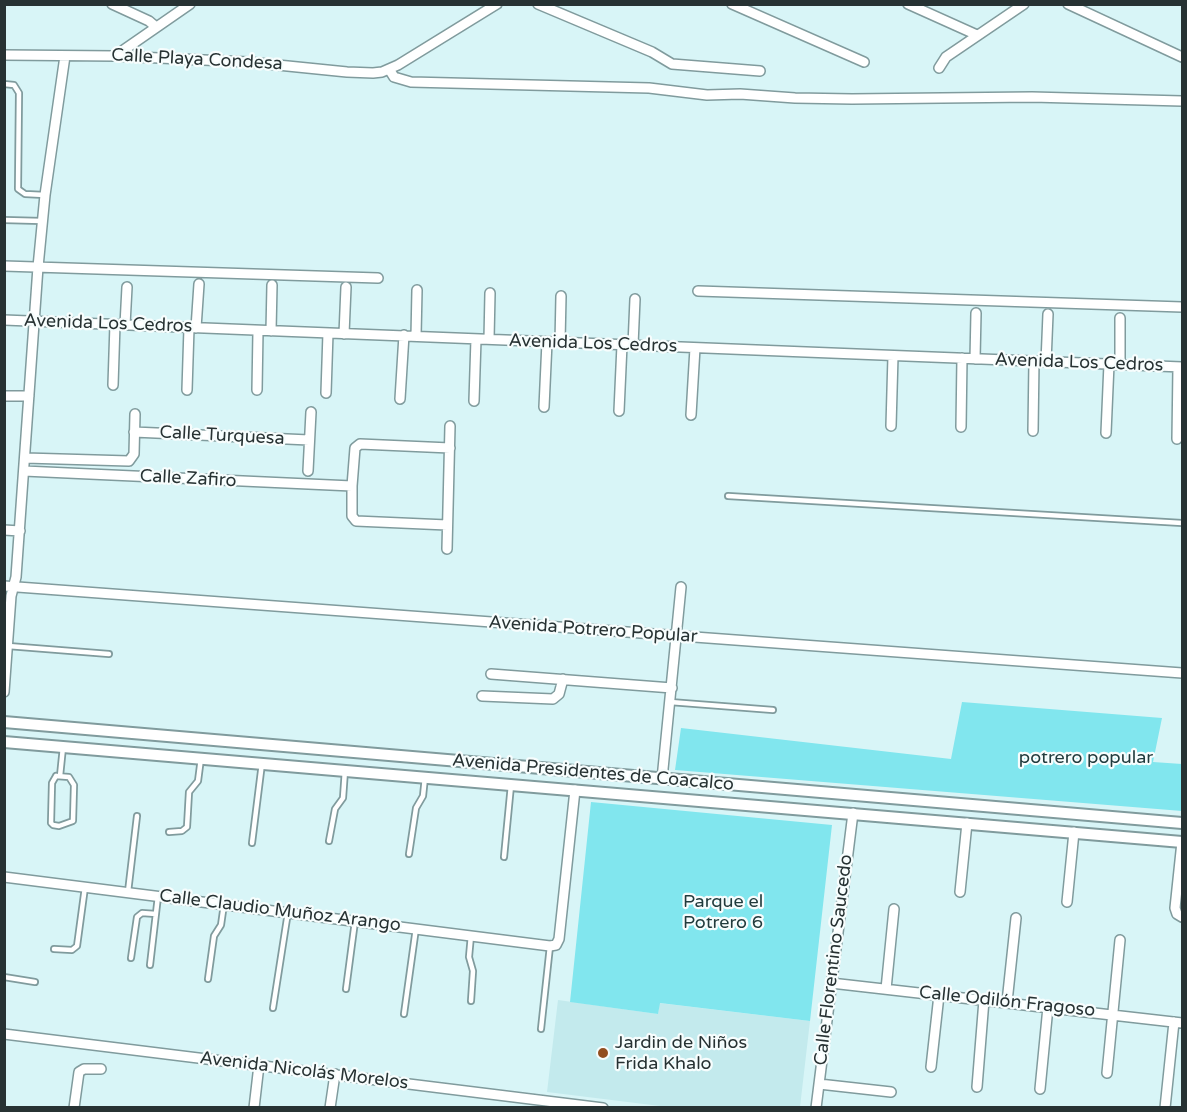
<!DOCTYPE html>
<html>
<head>
<meta charset="utf-8">
<style>
	body { margin:0 }
	#map { position:relative; width:1187px; height:1112px; overflow:hidden; background:#d8f5f7; font-family:"Varela Round",sans-serif }
	canvas { display:block }
	.frame { position:absolute; inset:0; border:6px solid #273233; pointer-events:none }
</style>
</head>
<body>
<div id="map">
<canvas width="1187" height="1112"></canvas>
<div class="frame"></div>
</div>
<script>
const context = document.querySelector('canvas').getContext('2d');
context.lineJoin = 'round';
function fill(path, color) {
  context.fillStyle = color;
  context.fill(path, 'evenodd');
}
function toPath(rows) {
  const path = new Path2D();
  for (const r of rows) {
    path.moveTo(r[0], r[1]);
    for (let i = 2; i < r.length; i += 2) path.lineTo(r[i], r[i + 1]);
  }
  return path;
}
function strokePath(path, color, width, dash) {
  context.strokeStyle = color;
  context.lineWidth = width;
  context.lineCap = dash ? 'butt' : 'round';
  context.setLineDash(dash || []);
  context.stroke(path);
}
function write(font, color, halo, rows, align = 'center') {
  context.font = font + ' "Varela Round",sans-serif';
  context.lineWidth = 4.5;
  context.setLineDash([]);
  context.textBaseline = 'middle';
  context.strokeStyle = halo;
  context.fillStyle = color;
  for (const [text, x, y, turn = 0] of rows) {
    context.save();
    context.translate(x, y);
    context.rotate((+turn || 0) * Math.PI / 180);
    context.textAlign = isNaN(turn) ? turn : align;
    if (halo) context.strokeText(text, 0, 0);
    context.fillText(text, 0, 0);
    context.restore();
  }
}
fill(toPath([
	[558,1000,658,1014,659,1003,810,1021,800,1107,676,1108,547,1092]
]), '#c3eaed');
fill(toPath([
	[962,702,1162,718,1153,762,1182,764,1182,811,675,770,681,728,951,759],
	[591,802,832,825,810,1021,660,1003,658,1014,570,1002]
]), '#81e6ee');
const service = toPath([
	[4,84,14,85,19,93,18,189,25,194,45,195],
	[4,220,42,221],
	[728,496,1182,523],
	[8,646,109,654],
	[670,702,773,710],
	[56,776,69,777,74,785,73,821,59,826,53,825,51,823,52,783,56,776],
	[60,776,63,747],
	[169,832,182,831,187,827,189,792,198,781,201,758],
	[329,841,335,809,343,798,345,770],
	[252,843,262,763],
	[409,854,416,808,423,796,425,777],
	[504,857,511,785],
	[128,892,137,816],
	[54,949,72,950,77,946,85,887],
	[131,958,137,917,142,913,156,914],
	[150,965,158,896],
	[4,977,35,982],
	[208,979,214,936,221,925,224,904],
	[346,989,355,921],
	[471,1001,473,971,469,957,471,935],
	[273,1008,288,912],
	[404,1014,416,928],
	[541,1029,550,946]
]);
const minor = toPath([
	[112,4,149,21,156,27],
	[538,4,652,52,672,64,760,71],
	[732,4,864,62],
	[908,4,977,35],
	[1068,4,1182,57],
	[4,55,115,56,248,62,347,72,373,73,382,72,398,65,497,4],
	[115,56,190,4],
	[939,68,946,57,1024,4],
	[389,69,394,77,411,82,649,88,707,95,740,94,795,98,852,99,1032,97,1182,101],
	[4,266,378,278],
	[698,291,1182,307],
	[4,320,1182,367],
	[125,325,127,287],
	[196,328,199,284],
	[271,331,272,285],
	[344,334,346,287],
	[416,336,417,290],
	[489,339,490,293],
	[560,342,561,296],
	[633,345,635,299],
	[975,359,976,313],
	[1046,362,1048,314],
	[1120,365,1120,318],
	[113,385,115,324],
	[187,390,189,328],
	[257,390,258,331],
	[326,393,328,333],
	[4,396,29,396],
	[400,399,404,335],
	[474,401,476,339],
	[544,407,547,342],
	[619,411,622,345],
	[691,415,695,348],
	[891,426,893,356],
	[961,427,962,358],
	[1033,431,1034,361],
	[134,432,309,440],
	[1106,433,1109,364],
	[1177,439,1178,367],
	[25,458,129,461,134,454,135,414],
	[24,471,352,486],
	[308,471,311,412],
	[447,525,356,521,352,516,352,486,355,448,360,444,450,448],
	[4,530,20,531],
	[447,549,450,426],
	[4,586,1182,673],
	[491,674,672,688],
	[4,692,11,596,16,577,38,267,45,195,65,56],
	[482,696,553,699,559,694,563,679],
	[662,779,681,587],
	[1182,842,1175,908,1177,914,1182,917],
	[4,877,550,946,556,945,559,939,575,790],
	[960,892,967,823],
	[1067,902,1074,832],
	[831,983,1182,1023],
	[886,989,894,909],
	[1007,1002,1016,918],
	[4,1034,603,1108],
	[931,1067,939,995],
	[1107,1073,1120,940],
	[819,1084,891,1092],
	[977,1087,984,1000],
	[1040,1089,1048,1007],
	[74,1108,79,1072,84,1069,101,1069],
	[254,1108,259,1065],
	[330,1108,335,1074],
	[816,1108,853,813],
	[1165,1108,1174,1022]
]);
const tertiary = toPath([
	[4,722,1182,823],
	[4,742,1182,842]
]);
strokePath(service, '#809b9d', 8);
strokePath(minor, '#809b9d', 12);
strokePath(tertiary, '#809b9d', 14);
strokePath(service, '#fff', 4.5);
strokePath(minor, '#fff', 9);
strokePath(tertiary, '#fff', 10);
for (const [x, y, r, color] of [
	[603,1053,6,"#924e1f"]
]) {
  const dot = new Path2D();
  dot.arc(x, y, r, 0, 2 * Math.PI);
  context.fillStyle = color;
  context.fill(dot);
  strokePath(dot, '#f7fdfd', 2);
}
write('18px', '#273233', '#f7fdfd', [
	["Calle Playa Condesa",197,60,3],
	["Avenida Los Cedros",108,324,2],
	["Avenida Los Cedros",593,344,2],
	["Avenida Los Cedros",1079,363,2],
	["Calle Turquesa",222,436,3],
	["Calle Zafiro",188,479,3],
	["Avenida Potrero Popular",593,630,4],
	["Avenida Presidentes de Coacalco",593,773,5],
	["Calle Claudio Muñoz Arango",280,911,7],
	["Calle Florentino Saucedo",834,960,-83],
	["Calle Odilón Fragoso",1007,1002,6],
	["Avenida Nicolás Morelos",304,1071,7]
]);
write('18px', '#213b3d', '#f7fdfd', [
	["potrero popular",1086,758],
	["Parque el",723,902],
	["Potrero 6",723,923]
]);
write('18px', '#273233', '#f7fdfd', [
	["Jardin de Niños",615,1043],
	["Frida Khalo",615,1064]
], 'left');
</script>
</body>
</html>
